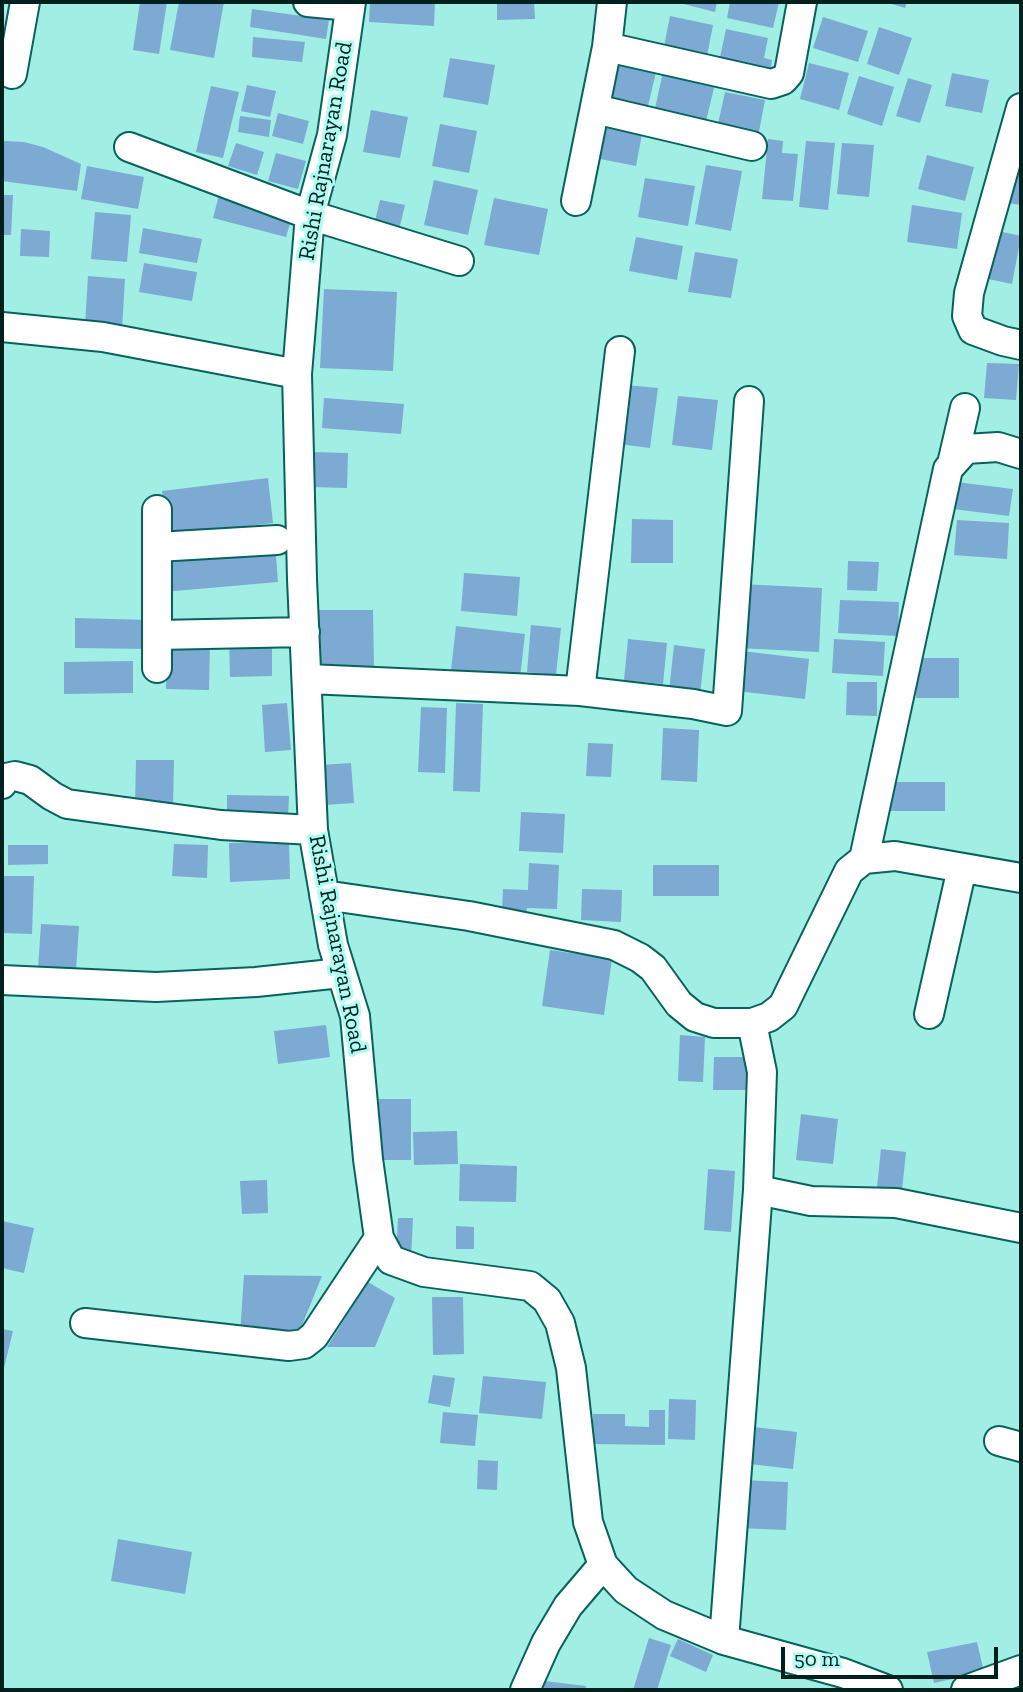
<!DOCTYPE html>
<html>
<head>
<meta charset="utf-8">
<style>
	body { margin:0 }
	#map { position:relative; width:1023px; height:1692px; overflow:hidden; background:#a1eee5; font-family:"Zilla Slab",serif }
	canvas { display:block }
	.frame { position:absolute; inset:0; border:4px solid #00201d; pointer-events:none }
	.scale { position:absolute; left:781px; top:1647px; width:217px; height:32px; box-sizing:border-box; border:4px solid #00201d; border-top:0; padding-left:9px; font-size:21px; line-height:24px; white-space:nowrap; color:#00201d; -webkit-text-stroke:5px #aefcf2; paint-order:stroke }
</style>
</head>
<body>
<div id="map">
<canvas width="1023" height="1692"></canvas>
<div class="frame"></div>
<div class="scale">50 m</div>
</div>
<script>
const context = document.querySelector('canvas').getContext('2d');
context.lineJoin = 'round';
function fill(path, color) {
  context.fillStyle = color;
  context.fill(path, 'evenodd');
}
function toPath(rows) {
  const path = new Path2D();
  for (const r of rows) {
    path.moveTo(r[0], r[1]);
    for (let i = 2; i < r.length; i += 2) path.lineTo(r[i], r[i + 1]);
  }
  return path;
}
function strokePath(path, color, width, dash) {
  context.strokeStyle = color;
  context.lineWidth = width;
  context.lineCap = dash ? 'butt' : 'round';
  context.setLineDash(dash || []);
  context.stroke(path);
}
function write(font, color, halo, rows, align = 'center') {
  context.font = font + ' "Zilla Slab",serif';
  context.lineWidth = 6;
  context.setLineDash([]);
  context.textBaseline = 'middle';
  context.strokeStyle = halo;
  context.fillStyle = color;
  for (const [text, x, y, turn = 0] of rows) {
    context.save();
    context.translate(x, y);
    context.rotate((+turn || 0) * Math.PI / 180);
    context.textAlign = isNaN(turn) ? turn : align;
    if (halo) context.strokeText(text, 0, 0);
    context.fillText(text, 0, 0);
    context.restore();
  }
}
fill(toPath([
	[140,2,167,2,159,54,133,50],
	[179,2,224,2,214,58,170,50],
	[370,2,435,2,434,26,369,22],
	[497,2,534,2,535,19,497,20],
	[676,2,717,2,715,12],
	[730,2,779,2,773,28,727,18],
	[885,2,907,2,905,8],
	[252,9,329,20,326,39,250,27],
	[670,16,713,25,706,61,663,52],
	[823,17,868,31,858,62,813,48],
	[879,27,912,38,899,75,867,64],
	[726,29,768,38,764,58,772,60,769,77,718,67],
	[253,37,305,42,302,62,252,57],
	[450,58,495,65,488,105,443,97],
	[606,61,656,72,647,110,597,99],
	[809,63,849,73,839,110,800,99],
	[663,72,715,84,705,125,654,113],
	[952,73,989,80,982,113,945,106],
	[859,76,894,87,882,126,847,114],
	[908,78,932,85,920,123,896,116],
	[247,85,276,91,270,117,241,111],
	[211,86,239,92,223,158,196,152],
	[725,92,765,100,757,142,716,133],
	[371,110,408,117,400,158,363,152],
	[278,113,309,121,303,144,272,136],
	[240,116,271,120,269,137,238,132],
	[440,124,477,131,469,173,432,166],
	[597,124,642,134,636,166,590,157],
	[768,139,783,141,782,153,798,154,793,201,762,199],
	[4,141,24,142,43,147,81,164,77,191,2,181],
	[806,141,835,143,828,210,799,207],
	[236,143,264,152,257,175,228,166],
	[842,143,874,145,869,197,837,194],
	[276,153,306,161,298,189,268,181],
	[927,155,974,167,965,201,918,189],
	[706,165,742,171,731,231,695,224],
	[87,166,144,177,138,209,81,199],
	[1005,169,1021,172,1021,205,1001,202],
	[645,178,695,186,688,226,638,217],
	[434,180,478,190,468,235,424,225],
	[2,195,13,195,11,235,2,235],
	[219,195,293,214,286,237,213,218],
	[494,198,548,209,539,255,484,245],
	[380,200,405,205,400,226,375,221],
	[912,205,962,213,957,249,907,242],
	[95,212,131,215,127,262,91,259],
	[143,228,202,239,197,263,139,253],
	[21,229,50,231,49,257,20,256],
	[989,229,1021,236,1012,284,979,277],
	[636,237,683,246,677,280,629,271],
	[695,252,738,259,731,298,688,292],
	[144,263,197,272,192,301,139,292],
	[88,276,125,279,122,329,85,326],
	[324,289,397,292,393,371,320,368],
	[987,363,1019,364,1016,400,984,398],
	[626,385,658,388,650,448,619,444],
	[678,396,718,400,712,450,672,445],
	[324,398,404,404,401,434,322,428],
	[311,452,348,453,347,488,310,487],
	[268,478,273,523,167,536,162,491],
	[956,482,1013,489,1009,516,953,509],
	[632,519,673,520,673,563,631,563],
	[957,520,1009,523,1007,559,954,555],
	[275,543,278,582,163,592,160,553],
	[848,561,879,562,877,591,847,590],
	[464,573,520,577,517,616,461,611],
	[741,584,822,588,819,652,738,648],
	[840,600,899,602,898,636,838,633],
	[317,610,373,610,374,667,317,668],
	[75,618,151,620,150,649,75,648],
	[531,625,561,628,556,675,527,672],
	[456,626,525,634,520,678,451,670],
	[272,635,272,676,230,677,229,636],
	[628,639,667,643,663,684,624,680],
	[834,639,885,642,883,676,832,673],
	[168,640,210,641,209,690,166,689],
	[674,645,705,649,700,695,669,691],
	[742,651,809,659,805,699,737,691],
	[917,658,959,658,959,698,916,698],
	[133,661,133,693,64,694,64,662],
	[847,682,877,682,877,716,846,715],
	[287,703,291,750,265,752,262,705],
	[456,703,483,704,480,792,453,791],
	[421,707,447,708,445,773,418,772],
	[663,728,699,730,697,782,661,780],
	[588,743,613,744,611,777,586,776],
	[136,760,174,760,173,807,135,806],
	[351,763,354,803,324,805,321,765],
	[883,782,945,782,945,811,883,811],
	[227,795,289,796,288,819,227,819],
	[521,812,565,814,563,853,519,851],
	[289,842,290,879,230,882,229,843],
	[174,844,208,845,207,878,172,876],
	[8,845,48,845,48,864,8,865],
	[529,863,559,865,557,909,527,908,526,914,502,913,503,889,528,890],
	[653,865,719,865,719,896,653,896],
	[3,876,34,876,32,934,2,933],
	[582,889,622,890,621,922,581,920],
	[41,924,79,926,76,970,38,968],
	[550,950,612,959,604,1015,542,1006],
	[326,1025,330,1057,278,1064,274,1031],
	[680,1035,705,1037,703,1082,678,1081],
	[714,1057,749,1057,749,1090,713,1090],
	[379,1099,411,1099,411,1160,379,1160],
	[801,1114,838,1119,833,1164,796,1160],
	[457,1131,458,1164,414,1165,413,1132],
	[881,1149,906,1152,902,1190,877,1187],
	[460,1164,517,1166,516,1202,459,1201],
	[708,1169,735,1171,731,1232,704,1230],
	[267,1180,268,1213,242,1214,240,1181],
	[398,1218,413,1218,411,1259,396,1259],
	[2,1221,34,1228,24,1273,2,1268],
	[456,1226,474,1227,474,1249,456,1249],
	[244,1275,322,1276,296,1340,240,1334],
	[368,1282,395,1298,375,1347,327,1347],
	[432,1297,463,1297,464,1354,433,1355],
	[2,1329,13,1331,3,1372,2,1372],
	[433,1375,455,1378,450,1407,428,1403],
	[483,1376,546,1382,542,1419,479,1413],
	[669,1399,696,1400,695,1440,668,1439],
	[649,1410,665,1410,665,1445,593,1444,593,1414,625,1414,625,1426,649,1427],
	[443,1412,478,1415,475,1446,440,1443],
	[745,1426,797,1432,793,1469,741,1463],
	[478,1460,498,1461,497,1490,477,1489],
	[740,1480,788,1482,786,1530,738,1528],
	[118,1539,192,1552,185,1594,111,1581],
	[649,1638,671,1645,657,1690,633,1690],
	[678,1639,713,1655,706,1672,670,1656],
	[977,1642,984,1672,934,1683,927,1652],
	[536,1680,586,1686,585,1690,534,1690]
]), '#7caad3');
const street = toPath([
	[308,2,350,6],
	[351,2,332,135,310,215,297,374,302,579,313,830,333,945,355,1016,368,1159,379,1238,391,1260,424,1272,530,1286,547,1300,560,1323,571,1368,588,1522,603,1565,626,1590,664,1615,724,1640,843,1673,888,1690],
	[607,47,771,84,783,80,789,73,802,2],
	[12,74,25,2],
	[1021,108,969,293,967,316,973,330,1003,341,1021,345],
	[595,109,752,146],
	[129,147,310,215,459,261],
	[576,201,607,47,612,2],
	[2,327,103,337,297,374],
	[952,464,965,408],
	[157,510,157,668],
	[157,547,277,540],
	[157,635,305,632],
	[308,679,580,691,693,704,727,711,749,401],
	[580,691,620,351],
	[2,784,6,778,15,776,30,780,52,796,67,804,221,825,313,830],
	[864,859,948,469,966,449,998,447,1021,454],
	[324,895,469,916,614,945,640,958,653,968,679,1004,695,1017,714,1023,752,1023,769,1017,783,1006,849,871,864,859,895,856,1021,878],
	[2,980,156,987,256,982,341,973],
	[929,1014,962,868],
	[758,1190,811,1201,896,1203,1021,1228],
	[85,1323,289,1346,304,1344,314,1336,379,1238],
	[999,1441,1021,1447],
	[724,1640,758,1190,762,1072,752,1023],
	[525,1690,546,1643,568,1606,603,1565],
	[966,1690,1021,1670]
]);
strokePath(street, '#05635c', 32);
strokePath(street, '#fff', 28);
write('23px', '#00201d', '#aefcf2', [
	["Rishi Rajnarayan Road",326,151,-80],
	["Rishi Rajnarayan Road",337,944,79]
]);
</script>
</body>
</html>
